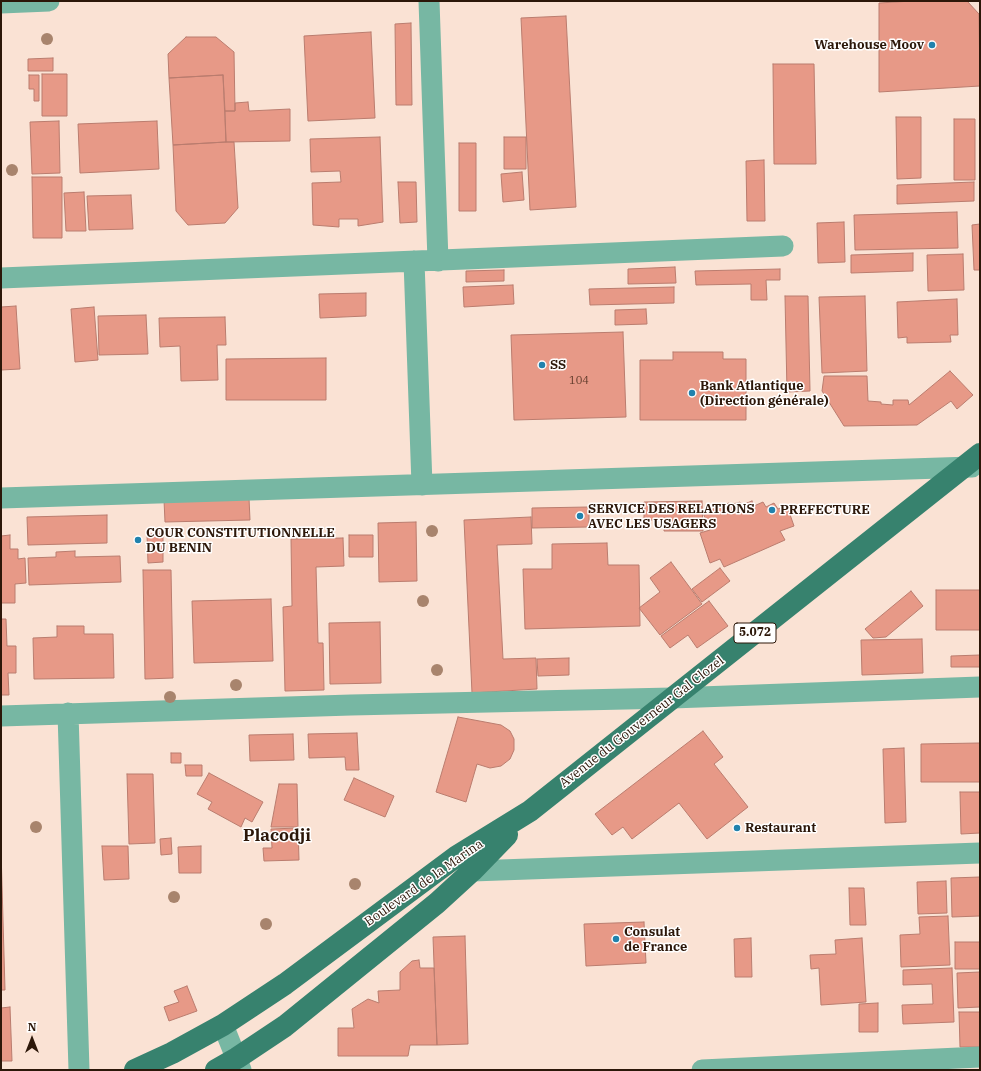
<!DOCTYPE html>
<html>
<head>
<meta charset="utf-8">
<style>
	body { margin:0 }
	#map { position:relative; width:981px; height:1071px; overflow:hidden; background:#fae2d4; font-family:"IBM Plex Serif",serif }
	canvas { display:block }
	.frame { position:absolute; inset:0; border:2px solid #2c1709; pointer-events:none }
	.north { position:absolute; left:12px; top:1019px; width:40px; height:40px; -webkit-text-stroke:3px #fff; paint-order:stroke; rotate:0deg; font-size:11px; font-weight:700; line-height:16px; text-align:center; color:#2c1709 }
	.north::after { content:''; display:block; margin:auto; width:14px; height:18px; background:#2c1709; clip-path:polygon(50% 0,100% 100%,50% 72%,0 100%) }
</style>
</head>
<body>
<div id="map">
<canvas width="981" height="1071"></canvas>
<div class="frame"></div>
<div class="north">N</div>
</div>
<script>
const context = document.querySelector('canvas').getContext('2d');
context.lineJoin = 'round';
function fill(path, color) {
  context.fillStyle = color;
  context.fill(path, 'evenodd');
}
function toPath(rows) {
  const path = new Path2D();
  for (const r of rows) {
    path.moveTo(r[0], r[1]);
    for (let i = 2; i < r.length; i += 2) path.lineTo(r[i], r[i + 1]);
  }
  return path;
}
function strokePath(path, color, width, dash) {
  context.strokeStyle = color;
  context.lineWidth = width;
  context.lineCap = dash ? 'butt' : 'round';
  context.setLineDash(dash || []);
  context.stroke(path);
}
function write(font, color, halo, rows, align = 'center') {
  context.font = font + ' "IBM Plex Serif",serif';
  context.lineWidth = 3;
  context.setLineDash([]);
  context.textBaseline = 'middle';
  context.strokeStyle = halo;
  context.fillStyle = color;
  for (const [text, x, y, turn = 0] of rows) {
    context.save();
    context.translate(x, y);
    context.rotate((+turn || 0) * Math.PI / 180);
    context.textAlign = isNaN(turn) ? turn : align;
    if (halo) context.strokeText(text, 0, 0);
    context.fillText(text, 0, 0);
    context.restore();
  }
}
const building = toPath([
	[912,1,967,1,979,14,980,86,879,92,879,3,912,1],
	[566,16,576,207,530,210,521,18,566,16],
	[411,23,412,105,396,105,395,24,411,23],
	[371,32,375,118,308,121,304,36,371,32],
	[186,37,216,37,234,52,235,111,225,111,223,75,169,78,168,54,186,37],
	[53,58,53,71,28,71,28,59,53,58],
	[773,64,814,64,816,164,774,164,773,64],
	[42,74,67,74,67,116,42,116,42,74],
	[29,75,39,75,39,101,34,101,34,89,29,89,29,75],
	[223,75,226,142,173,145,169,78,223,75],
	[248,102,249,111,290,109,290,141,226,142,225,111,235,111,235,103,248,102],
	[896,117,921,117,921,178,897,179,896,117],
	[954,119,975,119,975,180,954,180,954,119],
	[59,121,60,173,32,174,30,122,59,121],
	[157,121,159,169,80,173,78,124,157,121],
	[380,137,383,222,358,226,358,219,339,219,339,227,313,225,312,183,341,182,340,171,311,172,310,139,380,137],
	[504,137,526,137,526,169,504,169,504,137],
	[226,142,234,142,238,208,225,223,188,225,176,211,173,145,226,142],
	[459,143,476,143,476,211,459,211,459,143],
	[764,160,765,221,747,221,746,161,764,160],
	[522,172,524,200,503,202,501,174,522,172],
	[32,177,62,177,62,238,33,238,32,177],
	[398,182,416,182,417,222,400,223,398,182],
	[974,182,974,201,897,204,897,185,974,182],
	[84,192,86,231,66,231,64,193,84,192],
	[131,195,133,229,89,230,87,196,131,195],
	[957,212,958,248,855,250,854,215,957,212],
	[844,222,845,262,818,263,817,223,844,222],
	[980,224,980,270,974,270,972,225,980,224],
	[913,253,913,271,851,273,851,255,913,253],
	[963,254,964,290,928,291,927,255,963,254],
	[675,267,676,283,628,284,628,269,675,267],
	[780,269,780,280,766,280,767,300,751,300,751,284,696,285,695,271,780,269],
	[504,270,504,281,466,282,466,271,504,270],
	[513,285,514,304,464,307,463,287,513,285],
	[674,287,674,303,590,305,589,289,674,287],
	[366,293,366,316,320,318,319,294,366,293],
	[785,296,808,296,810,391,787,392,785,296],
	[865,296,867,371,822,373,819,297,865,296],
	[957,299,958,335,950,335,951,342,907,343,907,337,898,338,897,302,957,299],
	[16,306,20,369,1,370,1,307,16,306],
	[94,307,98,360,75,362,71,309,94,307],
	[646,309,647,324,615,325,615,310,646,309],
	[146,315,148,354,99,355,98,316,146,315],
	[225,317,226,345,217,345,218,380,181,381,180,346,160,347,159,318,225,317],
	[623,332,626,417,514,420,511,335,623,332],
	[673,352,723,352,723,359,746,359,746,420,640,420,640,360,673,360,673,352],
	[326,358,326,400,226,400,226,359,326,358],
	[950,371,973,395,957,409,951,401,917,425,844,426,822,391,824,376,867,376,868,401,881,402,881,404,893,405,893,400,908,400,909,405,950,371],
	[249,498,250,520,165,522,164,500,249,498],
	[702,501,703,531,664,531,664,520,644,520,644,502,702,501],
	[752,501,754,506,763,502,766,507,774,503,778,509,787,506,794,526,780,531,785,540,724,567,720,559,710,563,700,533,710,530,703,513,729,503,730,505,740,502,742,505,752,501],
	[589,507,589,527,532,528,532,508,589,507],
	[107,515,107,543,28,545,27,517,107,515],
	[531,517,532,544,497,545,503,659,536,658,537,689,472,693,464,520,531,517],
	[416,522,417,581,379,582,378,523,416,522],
	[147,534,163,534,163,562,148,563,147,534],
	[10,535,10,549,18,549,18,559,25,558,26,583,15,584,15,603,1,603,1,536,10,535],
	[349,535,373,535,373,557,349,557,349,535],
	[343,538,344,566,316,567,318,643,323,643,324,690,285,691,283,607,292,606,291,539,343,538],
	[607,543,608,565,639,565,640,626,525,629,523,569,552,569,552,544,607,543],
	[75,551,75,557,120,556,121,582,29,585,28,558,56,557,56,552,75,551],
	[671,562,702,604,660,635,639,608,660,592,650,578,671,562],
	[720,568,730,581,702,602,692,589,720,568],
	[143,570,171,570,173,678,145,679,143,570],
	[936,590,980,590,980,630,936,630,936,590],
	[911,591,923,606,886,637,873,638,865,629,911,591],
	[271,599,273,661,194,663,192,601,271,599],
	[709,601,728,626,697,648,688,635,670,648,661,636,709,601],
	[1,619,6,619,7,646,16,646,16,673,8,673,9,695,1,695,1,619],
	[380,622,381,683,330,684,329,623,380,622],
	[57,626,84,626,84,634,113,634,114,678,34,679,33,638,57,637,57,626],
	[922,639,923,673,862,675,861,640,922,639],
	[980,655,980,667,951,667,951,656,980,655],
	[569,658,569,675,538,676,537,659,569,658],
	[458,717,501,725,510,731,514,739,514,750,510,759,501,766,490,768,477,764,466,802,436,792,458,717],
	[703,731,723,757,714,764,748,807,707,839,679,803,632,839,623,827,612,835,595,814,703,731],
	[357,733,359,770,346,770,345,757,309,758,308,734,357,733],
	[293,734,294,760,250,761,249,735,293,734],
	[980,743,980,782,921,782,921,744,980,743],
	[904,748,906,822,885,823,883,749,904,748],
	[171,753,181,753,181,763,171,763,171,753],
	[185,765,202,765,202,776,186,776,185,765],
	[209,773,263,802,252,822,245,818,241,827,208,809,212,802,197,794,209,773],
	[127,774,153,774,155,843,129,844,127,774],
	[354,778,394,796,385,817,344,800,354,778],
	[279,784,297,784,298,827,271,827,279,784],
	[960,792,980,792,980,833,961,834,960,792],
	[298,828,299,860,264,861,263,848,272,848,271,829,298,828],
	[171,838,172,854,161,855,160,839,171,838],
	[102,846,128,846,129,879,104,880,102,846],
	[201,846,201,873,179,873,178,847,201,846],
	[1,850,5,990,1,990,1,850],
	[980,877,980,916,952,917,951,878,980,877],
	[946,881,947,913,918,914,917,882,946,881],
	[849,888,864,888,866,925,850,925,849,888],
	[948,916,950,965,901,967,900,935,920,934,919,917,948,916],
	[644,922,646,963,586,966,584,924,644,922],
	[465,936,468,1044,437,1045,433,937,465,936],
	[751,938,752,977,735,977,734,939,751,938],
	[862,938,866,1002,821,1005,819,968,811,969,810,955,836,954,835,940,862,938],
	[955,942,980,942,980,969,955,969,955,942],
	[419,960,420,968,434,968,437,1045,410,1045,408,1056,338,1056,338,1028,354,1028,352,1009,368,999,379,1003,378,991,400,990,400,972,412,961,419,960],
	[952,968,954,1022,903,1024,902,1005,933,1004,932,984,903,985,903,970,952,968],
	[980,972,980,1007,958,1008,957,973,980,972],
	[187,986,197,1011,169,1021,164,1007,179,1002,174,991,187,986],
	[878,1003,878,1032,859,1032,859,1004,878,1003],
	[10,1007,12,1061,1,1061,1,1008,10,1007],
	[959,1012,980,1012,980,1047,960,1047,959,1012]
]);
fill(building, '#e79987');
strokePath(building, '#ba7c6e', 1);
strokePath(toPath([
	[429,1,438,261],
	[1,3,49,1],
	[414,261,422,485],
	[1,278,783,246],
	[1,498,972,467],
	[68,713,79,1070],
	[1,716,351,705,672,698,980,687],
	[472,871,980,853],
	[223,1025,241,1070],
	[702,1070,980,1057]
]), '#77b7a3', 21);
strokePath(toPath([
	[135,1070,172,1053,223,1025,285,984,457,856,530,811,980,454],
	[216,1070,237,1058,285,1026,437,903,472,871,507,835]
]), '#37826e', 22);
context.fillStyle = '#a8846d';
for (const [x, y] of [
	[47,39],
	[12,170],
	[432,531],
	[423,601],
	[437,670],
	[236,685],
	[170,697],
	[36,827],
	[355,884],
	[174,897],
	[266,924]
]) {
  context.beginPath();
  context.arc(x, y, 6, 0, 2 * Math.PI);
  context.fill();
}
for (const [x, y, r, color] of [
	[932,45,4,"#2182ad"],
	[542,365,4,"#2182ad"],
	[692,393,4,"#2182ad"],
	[772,510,4,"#2182ad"],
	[580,516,4,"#2182ad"],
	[138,540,4,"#2182ad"],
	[737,828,4,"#2182ad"],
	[616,939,4,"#2182ad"]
]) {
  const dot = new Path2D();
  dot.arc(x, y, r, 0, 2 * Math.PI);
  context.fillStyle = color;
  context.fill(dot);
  strokePath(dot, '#fff', 1.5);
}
write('11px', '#5b3828', null, [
	["104",579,381]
]);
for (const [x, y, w] of [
	[755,633,42]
]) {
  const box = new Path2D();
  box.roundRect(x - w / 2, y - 10, w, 20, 3);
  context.fillStyle = '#fff';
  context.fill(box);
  strokePath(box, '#2c1709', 1);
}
write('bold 12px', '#2c1709', null, [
	["5.072",755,633]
]);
write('bold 13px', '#2c1709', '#fff', [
	["Warehouse Moov",924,45,"right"],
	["SS",550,365],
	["Bank Atlantique",700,386],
	["(Direction générale)",700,401],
	["SERVICE DES RELATIONS",588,509],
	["AVEC LES USAGERS",588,524],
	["PREFECTURE",780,510],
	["COUR CONSTITUTIONNELLE",146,533],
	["DU BENIN",146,548],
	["Restaurant",745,828],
	["Consulat",624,932],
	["de France",624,947]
], 'left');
write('13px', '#2c1709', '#fff', [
	["Avenue du Gouverneur Gal Clozel",642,722,-38],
	["Boulevard de la Marina",424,883,-35]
]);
write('bold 17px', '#2c1709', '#fff', [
	["Placodji",277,836]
]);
</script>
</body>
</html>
